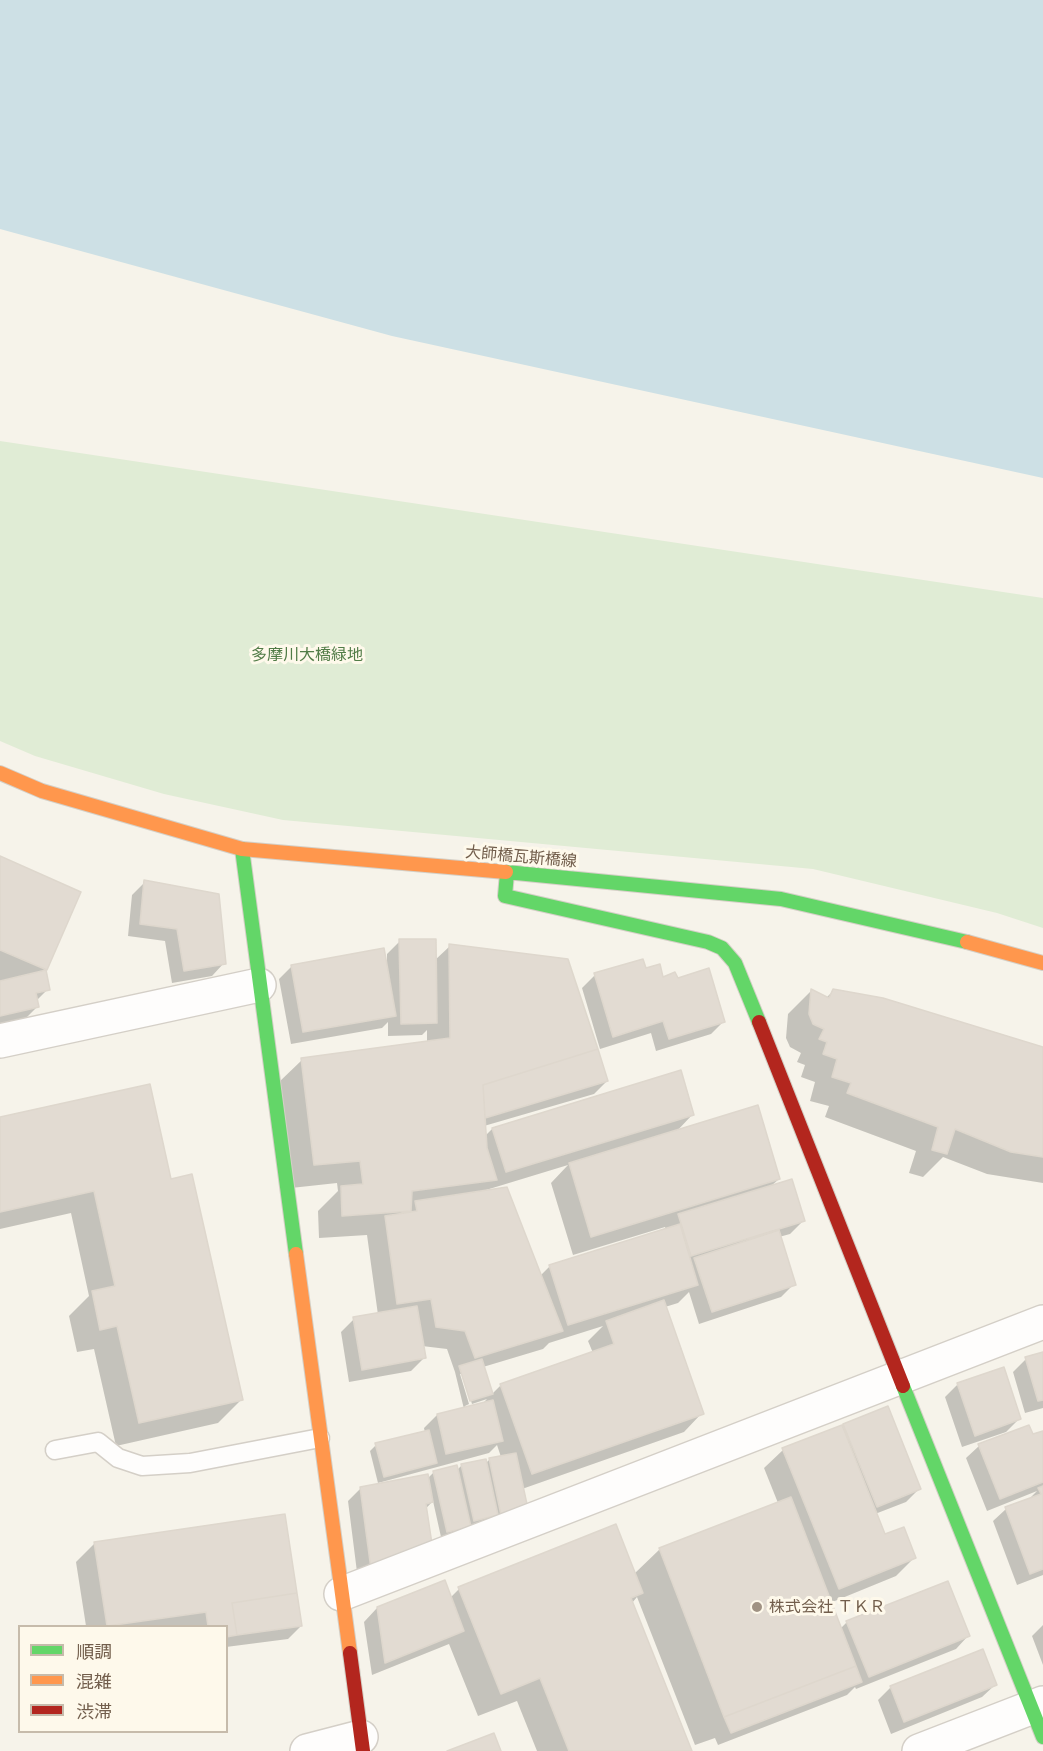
<!DOCTYPE html>
<html>
<head>
<meta charset="utf-8">
<style>
	body { margin:0 }
	#map { position:relative; width:1043px; height:1751px; overflow:hidden; background:#f6f3ea; font-family:Quicksand,"Noto Sans JP",sans-serif }
	canvas { display:block }
	.legend { position:absolute; left:18px; top:1625px; width:210px; height:108px; box-sizing:border-box; background:#fef9eb; border:2px solid #c6bbab; margin:0; padding:8px 10px; list-style:none; font-size:18px; color:#725e4c }
	.legend li { display:flex; align-items:center; gap:12px; height:30px }
	.legend b { width:30px; border:2px solid #c6bbab }
</style>
</head>
<body>
<div id="map">
<canvas width="1043" height="1751"></canvas>
<ul class="legend">
<li><b style="height:8px;background:#63d668"></b>順調</li>
<li><b style="height:8px;background:#ff974d"></b>混雑</li>
<li><b style="height:8px;background:#b3261e"></b>渋滞</li>
</ul>
</div>
<script>
const context = document.querySelector('canvas').getContext('2d');
context.lineJoin = 'round';
function fill(path, color) {
  context.fillStyle = color;
  context.fill(path, 'evenodd');
}
function toPath(rows) {
  const path = new Path2D();
  for (const r of rows) {
    path.moveTo(r[0], r[1]);
    for (let i = 2; i < r.length; i += 2) path.lineTo(r[i], r[i + 1]);
  }
  return path;
}
function strokePath(path, color, width, dash) {
  context.strokeStyle = color;
  context.lineWidth = width;
  context.lineCap = dash ? 'butt' : 'round';
  context.setLineDash(dash || []);
  context.stroke(path);
}
function write(font, color, halo, rows, align = 'center') {
  context.font = font + ' Quicksand,"Noto Sans JP",sans-serif';
  context.lineWidth = 6;
  context.setLineDash([]);
  context.textBaseline = 'middle';
  context.strokeStyle = halo;
  context.fillStyle = color;
  for (const [text, x, y, turn = 0] of rows) {
    context.save();
    context.translate(x, y);
    context.rotate((+turn || 0) * Math.PI / 180);
    context.textAlign = isNaN(turn) ? turn : align;
    if (halo) context.strokeText(text, 0, 0);
    context.fillText(text, 0, 0);
    context.restore();
  }
}
fill(toPath([
	[0,441,1043,598,1043,928,997,913,813,869,283,820,164,794,35,756,0,741]
]), '#e0ecd5');
fill(toPath([
	[0,0,1043,0,1043,478,392,336,0,229]
]), '#cde0e5');
fill(toPath([
	[0,857,46,969,48,989,36,1001,38,1006,25,1019,0,1025],
	[145,882,224,963,212,976,172,983,165,941,128,936,132,895],
	[400,941,434,961,450,946,607,1081,594,1094,484,1126,485,1136,492,1129,693,1114,676,1132,779,1179,770,1187,803,1221,790,1234,779,1237,794,1284,781,1297,699,1324,689,1292,678,1303,665,1307,702,1413,684,1432,522,1489,526,1508,495,1520,495,1517,490,1521,470,1526,463,1533,441,1537,433,1501,358,1580,348,1501,361,1488,428,1478,434,1472,457,1470,462,1465,485,1464,489,1460,501,1457,497,1445,489,1453,378,1483,370,1451,376,1445,425,1433,424,1428,437,1415,464,1409,455,1372,447,1349,422,1346,424,1358,411,1371,349,1382,341,1332,354,1319,378,1315,367,1235,319,1238,318,1211,338,1191,337,1183,291,1188,278,1083,302,1060,427,1042,427,1030,422,1035,388,1036,388,1022,382,1028,291,1044,279,979,292,966,387,963,387,954],
	[568,1165,551,1183,573,1255,665,1227,666,1230,550,1266,540,1276,486,1190],
	[603,1326,588,1341,593,1353,501,1385,491,1395,483,1367,543,1349,549,1343],
	[460,1374,463,1374,472,1404,487,1399,482,1404,465,1408,465,1406,469,1404],
	[645,970,662,979,677,980,724,1021,711,1034,656,1051,651,1033,600,1049,582,988,595,975],
	[811,991,826,998,833,991,1043,1049,1043,1183,987,1174,943,1157,923,1177,909,1173,916,1151,825,1117,829,1106,810,1101,815,1082,801,1077,805,1065,797,1062,801,1053,790,1047,786,1038,788,1014],
	[0,1119,170,1180,241,1400,218,1423,116,1446,94,1349,77,1352,69,1316,89,1296,71,1213,0,1229],
	[1043,1353,1043,1408,1025,1413,1013,1372,1026,1359],
	[958,1384,1019,1419,1006,1432,962,1447,945,1397],
	[844,1426,919,1489,906,1502,875,1514,884,1536,914,1558,896,1576,830,1603,840,1629,847,1622,968,1636,956,1649,856,1689,855,1687,847,1695,718,1745,715,1738,695,1745,637,1597,632,1603,691,1751,537,1751,517,1701,478,1716,449,1644,372,1675,364,1622,377,1608,450,1598,459,1589,634,1574,660,1549,778,1503,764,1468,783,1450],
	[1043,1432,1043,1575,1017,1585,993,1521,1006,1509,1028,1500,1037,1491,987,1511,966,1458,979,1446],
	[95,1543,301,1626,288,1639,226,1647,226,1626,86,1626,76,1562],
	[1043,1625,1043,1665,1032,1636],
	[995,1685,982,1697,891,1734,878,1700,891,1687]
]), '#0003');
const building = toPath([
	[0,856,81,892,47,970,0,950,0,856],
	[144,880,219,894,226,964,184,971,177,929,140,924,144,880],
	[399,939,436,939,437,1023,401,1024,399,939],
	[449,944,568,959,598,1049,483,1085,487,1148,497,1180,412,1191,411,1211,342,1216,341,1186,363,1184,360,1161,314,1165,301,1058,450,1038,449,944],
	[384,948,396,1016,303,1032,291,965,384,948],
	[643,959,646,968,660,964,663,977,675,972,678,978,709,968,725,1022,669,1039,663,1021,613,1037,594,973,643,959],
	[46,970,50,990,36,993,39,1007,0,1016,0,981,46,970],
	[811,989,829,998,833,989,883,998,1043,1047,1043,1157,1011,1152,955,1129,947,1154,932,1150,938,1127,847,1093,851,1083,832,1077,837,1059,823,1054,827,1042,819,1039,824,1029,813,1024,809,1014,811,989],
	[598,1049,608,1081,485,1118,483,1085,598,1049],
	[681,1070,694,1115,506,1172,492,1128,681,1070],
	[150,1084,171,1179,192,1174,243,1400,139,1423,117,1326,100,1330,92,1291,115,1286,94,1191,0,1212,0,1117,150,1084],
	[758,1105,780,1179,591,1237,569,1163,758,1105],
	[792,1179,805,1221,691,1256,678,1214,792,1179],
	[507,1187,563,1331,475,1358,465,1331,436,1327,431,1299,397,1304,385,1216,417,1211,415,1201,507,1187],
	[680,1224,698,1285,568,1325,549,1265,680,1224],
	[779,1230,796,1285,712,1312,694,1258,779,1230],
	[664,1300,704,1414,532,1474,500,1384,614,1344,606,1321,664,1300],
	[417,1306,426,1358,362,1370,353,1317,417,1306],
	[1043,1352,1043,1400,1038,1401,1025,1357,1043,1352],
	[482,1359,493,1394,470,1401,459,1366,482,1359],
	[1004,1367,1021,1419,975,1436,957,1383,1004,1367],
	[493,1400,503,1441,446,1454,437,1414,493,1400],
	[888,1406,921,1489,877,1507,843,1424,888,1406],
	[842,1425,885,1534,904,1527,916,1558,839,1589,782,1448,842,1425],
	[1029,1425,1033,1434,1043,1431,1043,1482,1000,1499,978,1444,1029,1425],
	[429,1430,437,1463,384,1477,375,1443,429,1430],
	[516,1453,528,1509,501,1515,489,1458,516,1453],
	[486,1459,498,1515,474,1521,461,1464,486,1459],
	[457,1465,471,1527,447,1532,433,1471,457,1465],
	[428,1474,433,1502,426,1504,432,1544,371,1569,360,1487,428,1474],
	[1043,1486,1043,1569,1030,1574,1005,1507,1041,1494,1038,1488,1043,1486],
	[791,1497,856,1666,724,1717,659,1548,791,1497],
	[285,1514,297,1593,232,1603,237,1635,226,1637,226,1626,208,1626,206,1612,107,1626,94,1542,285,1514],
	[616,1524,643,1593,631,1598,692,1751,569,1751,540,1678,501,1694,458,1587,616,1524],
	[445,1580,464,1631,385,1663,377,1607,445,1580],
	[948,1581,970,1636,869,1677,846,1621,948,1581],
	[297,1593,302,1626,237,1635,232,1603,297,1593],
	[983,1649,997,1685,904,1722,890,1686,983,1649],
	[856,1666,862,1682,731,1733,724,1717,856,1666],
	[494,1733,501,1751,447,1751,494,1733]
]);
fill(building, '#e2dbd2');
strokePath(building, '#ded7cd', 1.5);
const lane = toPath([
	[55,1450,98,1442,118,1458,142,1466,190,1463,320,1438]
]);
const street = toPath([
	[0,1041,259,985],
	[341,1594,1043,1322],
	[307,1751,361,1737],
	[919,1751,1043,1703]
]);
const fast = toPath([
	[242,849,296,1254],
	[506,872,781,899,967,942],
	[507,873,505,896,708,942,722,948,735,963,759,1022],
	[903,1386,1043,1737]
]);
const slow = toPath([
	[0,773,42,791,242,849,506,872],
	[967,942,1043,963],
	[296,1254,350,1653]
]);
const jam = toPath([
	[759,1022,903,1386],
	[350,1653,363,1751]
]);
strokePath(lane, '#d4cfc7', 21);
strokePath(street, '#d4cfc7', 36);
strokePath(fast, '#d4cfc6', 16);
strokePath(slow, '#d4cfc6', 16);
strokePath(jam, '#d4cfc6', 16);
strokePath(lane, '#fefdfc', 18);
strokePath(street, '#fefdfc', 33);
strokePath(fast, '#63d668', 14);
strokePath(slow, '#ff974d', 14);
strokePath(jam, '#b3261e', 14);
for (const [x, y, r, color] of [
	[757,1607,6,"#a09283"]
]) {
  const dot = new Path2D();
  dot.arc(x, y, r, 0, 2 * Math.PI);
  context.fillStyle = color;
  context.fill(dot);
  strokePath(dot, '#fef9eb', 2);
}
write('16px', '#517c47', '#fef9eb', [
	["多摩川大橋緑地",307,655]
]);
write('16px', '#725e4c', '#fef9eb', [
	["大師橋瓦斯橋線",521,857,5]
]);
write('16px', '#725e4c', '#fef9eb', [
	["株式会社 ＴＫＲ",769,1607]
], 'left');
</script>
</body>
</html>
